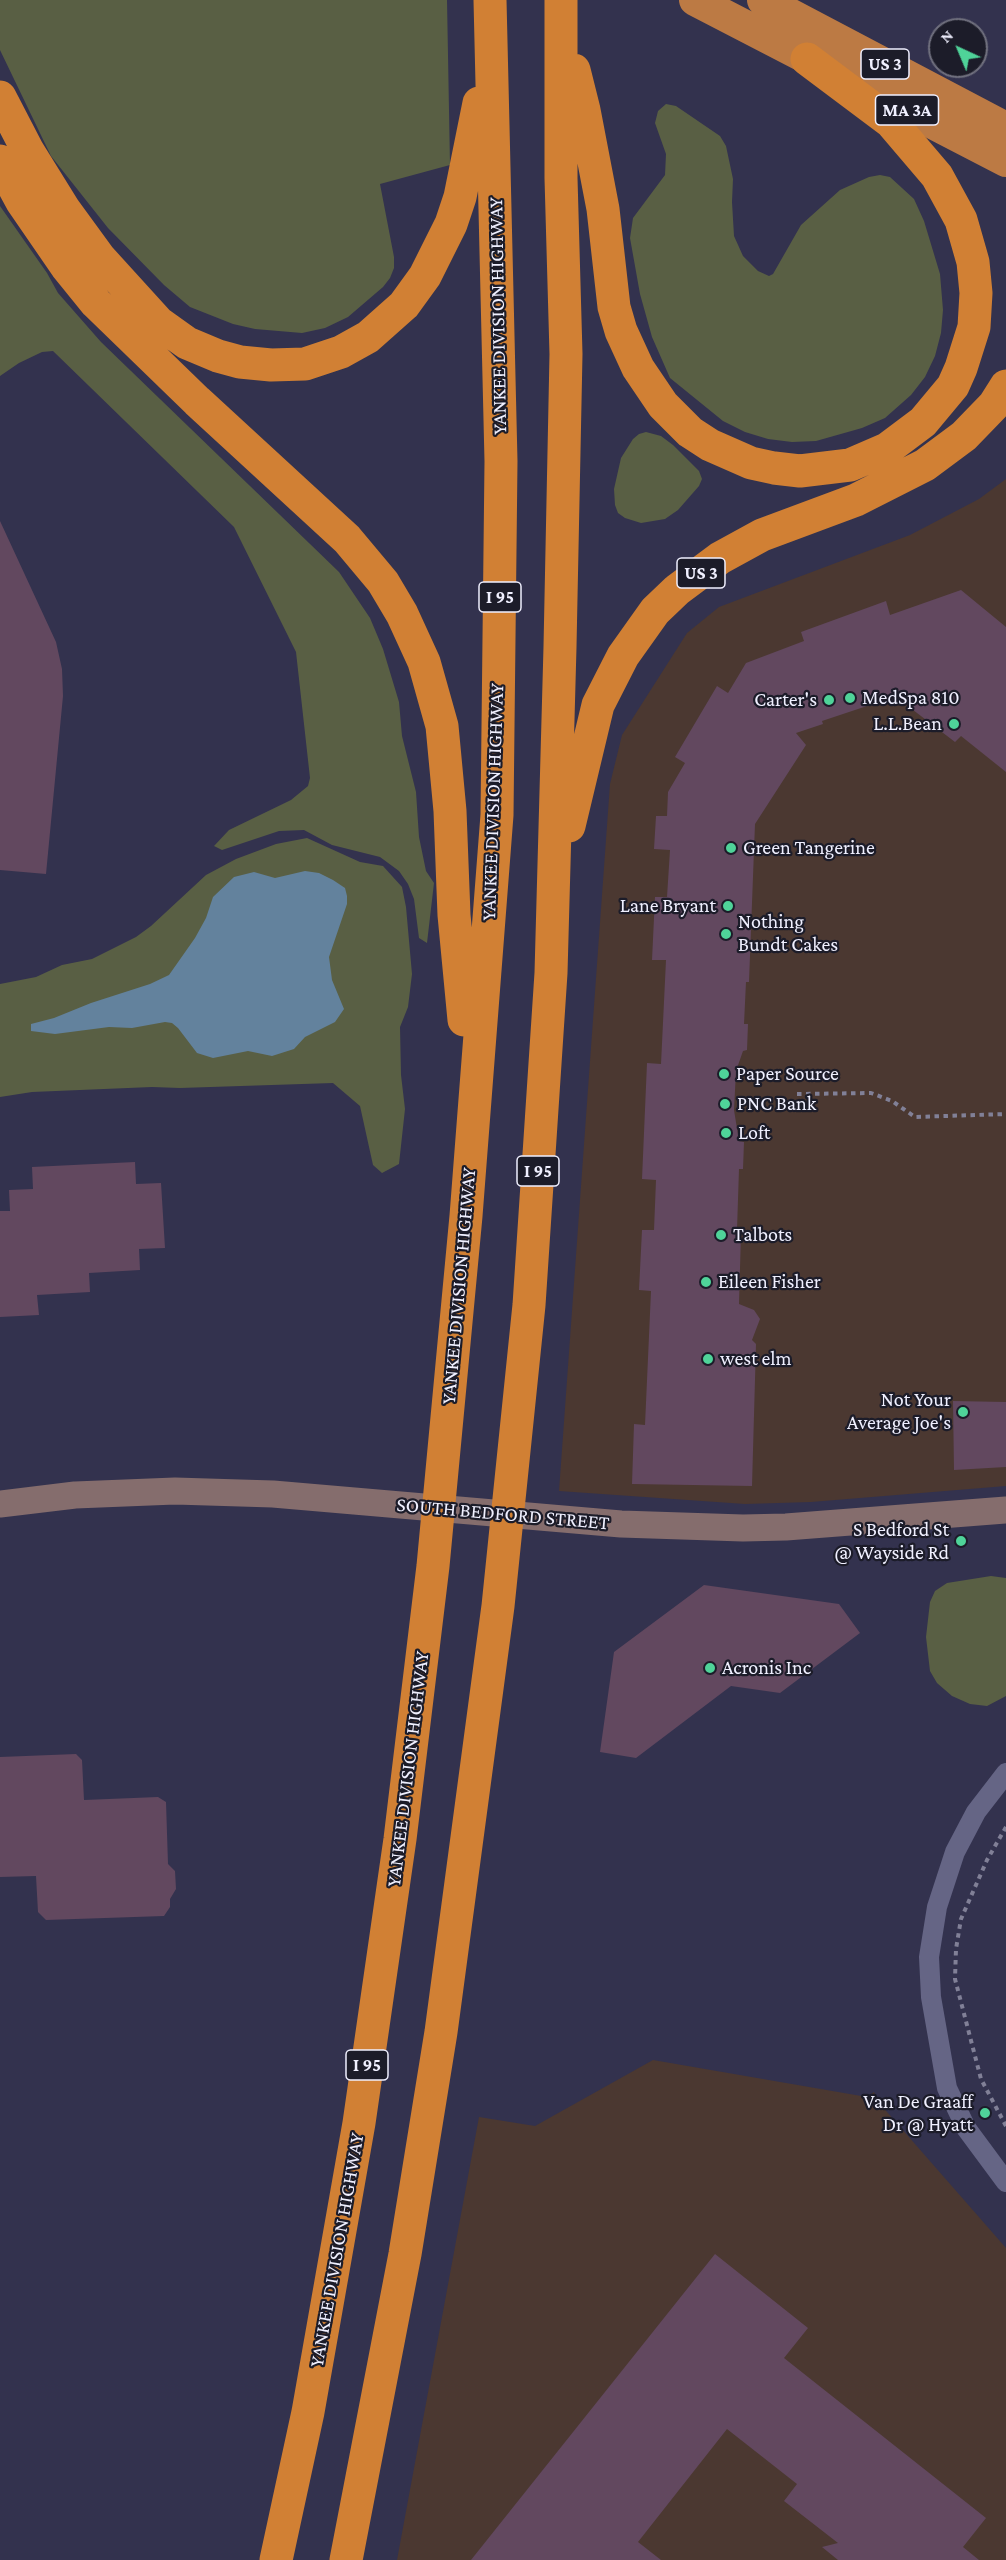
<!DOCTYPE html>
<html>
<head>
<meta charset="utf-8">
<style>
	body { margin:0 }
	#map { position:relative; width:1006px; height:2560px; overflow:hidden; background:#33324e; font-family:"Crimson Pro",serif }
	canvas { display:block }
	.north { position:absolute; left:928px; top:18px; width:60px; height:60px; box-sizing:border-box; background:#1c1c29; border:2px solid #71717f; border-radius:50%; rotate:316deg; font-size:16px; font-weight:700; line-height:24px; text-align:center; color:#f0f0ff }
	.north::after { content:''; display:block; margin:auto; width:21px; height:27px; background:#4fd399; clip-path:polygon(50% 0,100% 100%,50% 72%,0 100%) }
</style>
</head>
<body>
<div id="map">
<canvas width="1006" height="2560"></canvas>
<div class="north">N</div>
</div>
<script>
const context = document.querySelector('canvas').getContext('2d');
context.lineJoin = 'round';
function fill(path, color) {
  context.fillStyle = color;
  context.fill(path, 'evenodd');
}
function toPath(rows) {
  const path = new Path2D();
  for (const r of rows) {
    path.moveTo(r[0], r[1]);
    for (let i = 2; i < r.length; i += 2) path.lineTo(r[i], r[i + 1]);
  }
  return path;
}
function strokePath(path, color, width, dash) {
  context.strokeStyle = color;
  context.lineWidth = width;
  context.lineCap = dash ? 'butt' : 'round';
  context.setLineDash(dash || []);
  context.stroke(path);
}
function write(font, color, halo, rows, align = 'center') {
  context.font = font + ' "Crimson Pro",serif';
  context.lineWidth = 4.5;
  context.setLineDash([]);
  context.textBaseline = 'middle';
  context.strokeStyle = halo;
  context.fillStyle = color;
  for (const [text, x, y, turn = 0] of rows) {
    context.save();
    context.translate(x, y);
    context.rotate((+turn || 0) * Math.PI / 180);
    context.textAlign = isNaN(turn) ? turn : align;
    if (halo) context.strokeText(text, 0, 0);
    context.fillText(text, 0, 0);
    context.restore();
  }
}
fill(toPath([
	[1006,479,1006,1486,811,1502,745,1504,559,1491,610,784,622,735,687,633,719,607,910,535,979,499],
	[653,2060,867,2097,874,2092,880,2104,1006,2248,1006,2560,397,2560,479,2117,535,2126]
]), '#4b3831');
fill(toPath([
	[0,0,447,0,450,165,380,184,394,257,394,268,390,278,383,287,348,317,325,328,302,333,255,329,233,324,190,307,164,285,108,228,51,156,0,50],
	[666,104,676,106,720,136,726,146,733,179,732,202,734,236,743,256,758,271,769,276,773,274,801,225,840,190,869,177,880,175,890,177,914,199,924,221,940,274,943,310,941,333,935,356,925,377,911,395,885,418,862,428,816,441,792,442,768,439,745,432,723,421,670,378,652,337,640,294,630,238,633,218,665,175,666,154,655,123,658,111],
	[0,206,47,273,58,293,101,342,339,572,370,618,383,649,399,702,402,736,416,792,419,837,426,871,434,883,427,943,419,938,414,899,408,884,399,871,380,857,332,845,304,830,279,831,222,850,214,846,229,830,291,800,308,786,310,778,296,652,234,527,53,351,42,352,19,363,0,376],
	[646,432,661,436,673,445,699,471,702,479,699,486,678,510,665,519,641,523,625,518,618,513,615,505,614,489,621,458,633,439,639,434],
	[307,838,360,862,383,866,402,887,406,907,412,974,408,1007,400,1027,401,1075,405,1109,399,1164,382,1173,373,1165,360,1106,333,1083,180,1088,152,1087,32,1092,0,1097,0,984,36,977,62,965,92,959,136,937,151,926,206,875,236,859,276,844],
	[991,1576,1006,1578,1006,1696,987,1706,970,1704,952,1696,937,1683,930,1671,926,1637,930,1602,935,1591,947,1583]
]), '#595f44');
fill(toPath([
	[305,871,319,873,333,880,345,888,347,896,347,904,329,957,332,980,344,1009,335,1022,305,1037,294,1049,272,1056,248,1051,213,1058,197,1053,178,1028,172,1023,165,1022,132,1028,109,1027,55,1034,31,1031,31,1024,54,1018,91,1003,150,984,169,975,195,938,206,918,213,897,234,877,254,872,275,878]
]), '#63829d');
fill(toPath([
	[0,521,56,642,62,669,63,696,46,874,0,870],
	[961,590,1006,627,1006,772,961,736,955,742,900,700,887,704,885,700,822,721,823,724,796,733,806,745,755,824,749,982,746,982,744,1024,748,1024,747,1050,743,1051,736,1071,734,1110,739,1141,744,1142,743,1169,739,1169,737,1230,741,1233,739,1304,754,1310,760,1319,752,1340,756,1344,752,1486,632,1484,634,1424,645,1425,651,1291,639,1290,642,1230,654,1230,656,1180,642,1179,647,1063,661,1064,666,960,652,960,655,897,667,897,670,850,654,849,656,816,667,816,668,792,685,763,675,757,717,686,728,693,746,663,804,641,801,632,886,601,890,615],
	[135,1162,136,1184,161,1183,165,1248,139,1249,140,1270,89,1273,90,1292,37,1295,39,1315,0,1317,0,1211,10,1211,9,1190,33,1189,32,1167],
	[953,1401,1006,1402,1006,1467,954,1470],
	[704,1585,839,1604,860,1633,780,1693,731,1686,636,1758,600,1752,614,1652],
	[76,1754,82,1760,84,1800,158,1797,166,1802,168,1864,175,1871,176,1889,170,1899,170,1907,164,1916,46,1920,38,1912,36,1876,0,1877,0,1757],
	[715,2254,808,2328,784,2358,986,2518,963,2547,979,2560,838,2560,822,2547,838,2543,784,2501,797,2484,727,2429,638,2542,661,2560,471,2560]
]), '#62485f');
strokePath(toPath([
	[797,1094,871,1093,892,1101,915,1117,1006,1114],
	[1006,1827,987,1860,961,1919,956,1949,955,1979,981,2079,1006,2126]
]), '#818097', 4, [4.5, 4.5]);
strokePath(toPath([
	[1006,1773,976,1812,955,1852,937,1907,929,1957,931,1997,947,2088,966,2128,1006,2182]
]), '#656585', 20);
strokePath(toPath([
	[0,1504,75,1495,175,1491,273,1494,621,1524,743,1528,786,1527,1006,1510]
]), '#856d6d', 27);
strokePath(toPath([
	[695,0,1006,161],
	[763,0,1006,128]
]), '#bc7a44', 32);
strokePath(toPath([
	[574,70,584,110,603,209,614,307,621,331,638,368,663,405,690,432,710,445,751,463,774,468,800,471,850,465,887,449,923,422,953,386,961,368,974,327,976,293,973,262,961,220,937,176,891,122,807,59],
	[0,97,28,151,64,209,99,257,159,323,187,343,218,356,240,362,271,365,305,364,341,352,368,337,404,305,425,276,451,224,460,197,479,103],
	[0,161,22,202,66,266,96,303,197,401,347,539,383,582,402,614,424,662,442,726,450,811,454,915,464,1020],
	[569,826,598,705,623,656,655,611,677,590,720,558,762,535,856,500,925,465,964,436,994,405,1006,386],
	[276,2560,308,2412,359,2123,400,1839,433,1566,466,1216,497,815,501,461,490,0],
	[346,2560,405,2254,441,2032,498,1606,529,1305,551,973,560,647,566,354,561,178,561,0]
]), '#d18034', 33);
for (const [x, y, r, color] of [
	[850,698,6,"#4fd399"],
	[829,700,6,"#4fd399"],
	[954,724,6,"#4fd399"],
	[731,848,6,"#4fd399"],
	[728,906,6,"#4fd399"],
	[726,934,6,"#4fd399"],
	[724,1074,6,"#4fd399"],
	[725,1104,6,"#4fd399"],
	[726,1133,6,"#4fd399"],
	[721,1235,6,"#4fd399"],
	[706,1282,6,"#4fd399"],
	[708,1359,6,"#4fd399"],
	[963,1412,6,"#4fd399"],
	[961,1541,6,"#4fd399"],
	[710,1668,6,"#4fd399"],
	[985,2113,6,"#4fd399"]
]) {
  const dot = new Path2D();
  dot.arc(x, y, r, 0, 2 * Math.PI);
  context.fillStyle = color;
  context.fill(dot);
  strokePath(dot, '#1c1c29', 2);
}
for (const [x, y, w] of [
	[885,64,48],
	[907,110,63],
	[701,573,48],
	[500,597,42],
	[538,1171,42],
	[367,2065,42]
]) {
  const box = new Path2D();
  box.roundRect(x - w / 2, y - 15, w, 30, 4.5);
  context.fillStyle = '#1c1c29';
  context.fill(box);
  strokePath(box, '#f0f0ff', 1.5);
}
write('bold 18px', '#f0f0ff', null, [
	["US 3",885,64],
	["MA 3A",907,110],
	["US 3",701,573],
	["I 95",500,597],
	["I 95",538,1171],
	["I 95",367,2065]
]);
write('20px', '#f0f0ff', '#1c1c29', [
	["YANKEE DIVISION HIGHWAY",498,316,-91],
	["YANKEE DIVISION HIGHWAY",493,802,-88],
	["YANKEE DIVISION HIGHWAY",459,1286,-85],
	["SOUTH BEDFORD STREET",503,1514,5],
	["YANKEE DIVISION HIGHWAY",408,1769,-83],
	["YANKEE DIVISION HIGHWAY",337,2250,-80]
]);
write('20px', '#f0f0ff', '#1c1c29', [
	["MedSpa 810",862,698],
	["Carter's",817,700,"right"],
	["L.L.Bean",942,724,"right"],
	["Green Tangerine",743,848],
	["Lane Bryant",716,906,"right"],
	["Nothing",738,922],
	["Bundt Cakes",738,945],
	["Paper Source",736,1074],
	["PNC Bank",737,1104],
	["Loft",738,1133],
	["Talbots",733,1235],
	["Eileen Fisher",718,1282],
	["west elm",720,1359],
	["Not Your",951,1400,"right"],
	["Average Joe's",951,1423,"right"],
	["S Bedford St",949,1530,"right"],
	["@ Wayside Rd",949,1553,"right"],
	["Acronis Inc",722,1668],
	["Van De Graaff",973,2102,"right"],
	["Dr @ Hyatt",973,2125,"right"]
], 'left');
</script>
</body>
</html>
